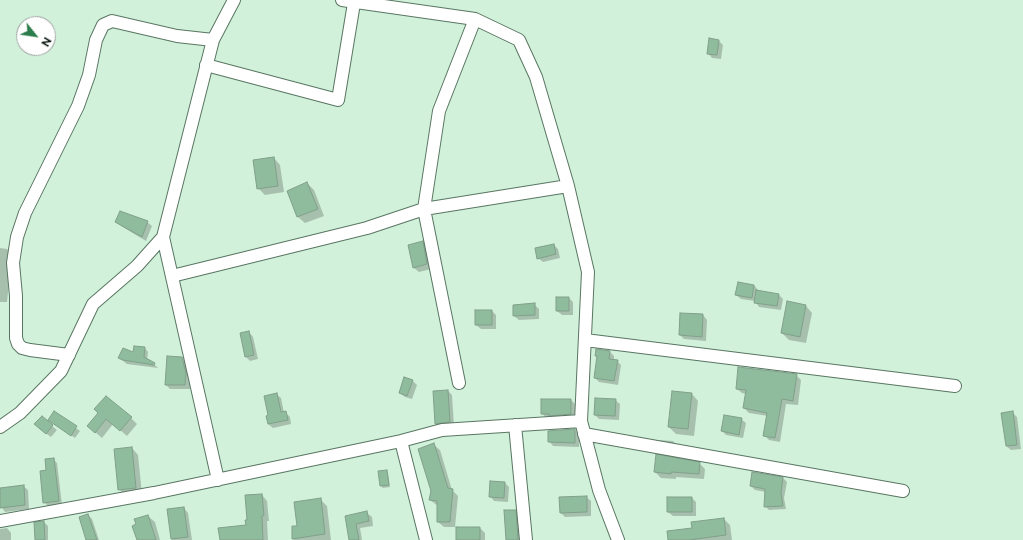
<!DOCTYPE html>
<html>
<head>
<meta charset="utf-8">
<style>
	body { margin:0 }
	#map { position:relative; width:1023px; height:540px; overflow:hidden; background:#d1f1da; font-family:Raleway,sans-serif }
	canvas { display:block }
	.north { position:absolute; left:16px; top:16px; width:40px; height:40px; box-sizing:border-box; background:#fff; border:1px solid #9ca19e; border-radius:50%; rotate:120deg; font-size:11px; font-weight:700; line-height:16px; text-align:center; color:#08140c }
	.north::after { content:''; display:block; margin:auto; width:14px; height:18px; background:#2c7c4c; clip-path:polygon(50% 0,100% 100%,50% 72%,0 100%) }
</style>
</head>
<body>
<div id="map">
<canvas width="1023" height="540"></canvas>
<div class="north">N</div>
</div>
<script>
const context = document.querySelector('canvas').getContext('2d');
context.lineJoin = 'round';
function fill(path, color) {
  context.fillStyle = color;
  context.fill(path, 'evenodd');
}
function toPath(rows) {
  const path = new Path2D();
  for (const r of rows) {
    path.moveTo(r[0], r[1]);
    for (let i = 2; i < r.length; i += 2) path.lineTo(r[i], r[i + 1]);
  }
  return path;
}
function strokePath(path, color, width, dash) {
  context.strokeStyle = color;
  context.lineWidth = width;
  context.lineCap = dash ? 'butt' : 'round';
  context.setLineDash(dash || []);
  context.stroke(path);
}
fill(toPath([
	[719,41,723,45,721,59,712,58,708,53],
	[274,158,280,165,284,192,265,195,258,188],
	[307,183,314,190,324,216,305,223,298,217,288,191],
	[117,222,147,222,152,226,146,241,121,226],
	[423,242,427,247,431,269,419,272,414,268],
	[554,245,558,249,560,258,543,262,538,258],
	[0,248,7,249,12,254,7,302,0,302],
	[754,285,758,290,758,291,779,295,783,299,781,310,759,307,755,301,741,299,736,295],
	[569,298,573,302,573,315,562,315,557,311],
	[534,304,539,309,539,319,519,320,514,316],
	[806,306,812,313,806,343,789,340,782,333],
	[492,311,496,315,496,329,481,329,476,325],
	[681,314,703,315,707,320,706,341,684,339,680,335],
	[249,332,253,337,258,359,250,361,245,356],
	[145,348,148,352,147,360,154,364,158,368,127,364,119,358,133,354],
	[610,352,614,356,614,360,617,361,621,365,618,385,599,382,595,378],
	[168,357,182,358,186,362,190,379,190,389,170,389,166,385],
	[796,375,801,380,798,405,786,404,780,442,769,440,765,436,768,416,749,413,744,408,746,394,742,393,737,389],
	[412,380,417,385,412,399,405,397,400,393],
	[448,391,452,395,454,426,440,428,436,424],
	[276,394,281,398,284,413,285,412,290,417,291,424,273,428,268,424,269,416],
	[692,394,698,401,694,436,676,434,669,427],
	[571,400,575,404,575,418,546,418,542,413],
	[615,400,620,404,619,420,599,419,595,415],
	[54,412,80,431,75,438,49,420],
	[1012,412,1017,417,1021,449,1011,450,1006,446],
	[100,413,131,418,137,424,127,436,113,424,102,438,95,432],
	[741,419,746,423,743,438,726,435,722,431],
	[52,426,57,430,51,437,40,429],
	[575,430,579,434,579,447,553,446,549,441],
	[659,440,673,441,680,448,665,446],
	[434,445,440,450,452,490,458,496,455,527,444,527,438,522,438,506,430,500],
	[132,448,138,455,142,494,125,496,119,489],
	[53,459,57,463,62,505,48,506,44,502,47,471],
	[699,463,705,469,704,479,676,477,676,479,661,478,655,472],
	[386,471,388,473,390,487,383,488,381,486,379,472],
	[753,473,783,478,787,482,784,498,786,509,769,510,765,506,766,492,755,490,751,486],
	[505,483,509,487,508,502,494,501,490,496],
	[23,486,28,490,29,509,5,512,0,505,0,489],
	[262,495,267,501,269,521,267,521,268,540,282,540,221,540,247,526],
	[586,497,591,501,591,516,565,517,561,513],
	[692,498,696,502,696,516,673,516,668,512],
	[320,499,327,506,331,540,294,540,293,539,298,527],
	[184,508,188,513,192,540,172,540,168,510],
	[515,511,522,517,524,540,507,540],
	[367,513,372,517,373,526,360,528,362,540,350,540,346,517],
	[88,515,92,519,99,540,87,540],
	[148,516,155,522,160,540,138,540],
	[724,519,730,525,732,540,669,540,693,528],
	[44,522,48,526,48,540,36,540],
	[7,528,11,533,11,540,0,540,0,529],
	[480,528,485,533,485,540,457,540]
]), '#0003');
const building = toPath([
	[709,38,719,40,717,55,707,54,709,38],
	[274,157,278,186,257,189,253,160,274,157],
	[307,182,318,209,297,217,287,191,307,182],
	[120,211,148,221,142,237,115,222,120,211],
	[423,241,427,264,413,268,408,245,423,241],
	[554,244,556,254,537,259,535,248,554,244],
	[738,282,754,285,752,298,735,295,738,282],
	[756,290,779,294,777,306,754,303,756,290],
	[556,297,569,297,569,311,556,311,556,297],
	[787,301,806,305,800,337,781,333,787,301],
	[535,303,535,315,513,316,513,305,535,303],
	[475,310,492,310,492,325,475,325,475,310],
	[680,313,703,314,702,337,679,335,680,313],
	[249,331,254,355,245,357,240,333,249,331],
	[134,346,145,347,144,357,155,363,154,365,123,360,118,358,123,348,133,352,134,346],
	[596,349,610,351,609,359,618,360,614,381,594,378,597,356,595,356,596,349],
	[167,356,182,357,186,374,185,385,165,385,167,356],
	[738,367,797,374,793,401,782,399,775,438,763,436,767,413,743,408,746,390,736,389,738,367],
	[404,377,413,380,407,396,399,393,404,377],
	[448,390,450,422,435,424,433,391,448,390],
	[672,391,692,393,688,429,668,427,672,391],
	[277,393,281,412,286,411,288,420,268,424,266,416,268,415,264,396,277,393],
	[106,396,132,417,120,431,106,419,95,433,87,426,98,413,94,409,106,396],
	[595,398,616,399,615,416,594,415,595,398],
	[541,399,571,399,571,414,549,416,549,414,541,414,541,399],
	[54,411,77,426,71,436,48,420,54,411],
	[1013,411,1017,445,1006,446,1001,413,1013,411],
	[724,415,742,418,739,435,721,431,724,415],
	[42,416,53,425,46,434,34,424,42,416],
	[575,429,575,443,548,442,548,431,575,429],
	[434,443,448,488,453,489,450,522,437,522,437,501,429,500,431,491,418,449,434,443],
	[132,447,136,488,118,490,114,449,132,447],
	[656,454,700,462,699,474,671,472,671,474,654,472,656,454],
	[54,458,59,501,43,503,40,471,46,470,45,459,54,458],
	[387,470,389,485,380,486,378,471,387,470],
	[752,472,783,477,781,493,783,506,764,507,765,489,750,486,752,472],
	[490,481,505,482,504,498,489,497,490,481],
	[24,485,25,505,0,508,0,488,24,485],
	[262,494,264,515,262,516,263,540,220,540,218,528,246,525,245,520,247,520,245,495,262,494],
	[587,496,587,512,560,513,559,497,587,496],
	[667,497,692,497,692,512,667,512,667,497],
	[321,498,325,534,292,539,292,526,297,526,294,502,321,498],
	[184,507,188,537,171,539,167,509,184,507],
	[504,510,516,510,518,540,506,540,504,510],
	[367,511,369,521,356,524,359,540,349,540,345,516,367,511],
	[88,514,97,540,86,540,79,517,88,514],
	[148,515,156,540,137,540,132,526,136,524,134,519,148,515],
	[724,518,726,535,689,540,668,540,667,531,692,528,691,522,724,518],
	[44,521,45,540,35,540,34,522,44,521],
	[456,527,480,527,480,540,456,540,456,527]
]);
fill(building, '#8fbc9c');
strokePath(building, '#819f8a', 1);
const minor = toPath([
	[342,0,475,19,519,40,536,77,568,186,588,272,581,421,599,490,618,540],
	[475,19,439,111,424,209,568,186],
	[206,65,338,100,354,3],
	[163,237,218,480],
	[172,276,367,228,424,209,459,383],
	[585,340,955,386],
	[69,355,30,350,22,348,18,344,16,338,16,296,13,263,17,237,25,213,78,106,89,75,96,40,103,25,112,21,177,36,213,40],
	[515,425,526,540],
	[0,427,20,413,61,371,93,304,137,266,163,237,213,40,234,0],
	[584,434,903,491],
	[401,441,426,540],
	[0,521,154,493,401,441,442,430,581,421]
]);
strokePath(minor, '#597662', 14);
strokePath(minor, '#fff', 12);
</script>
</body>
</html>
